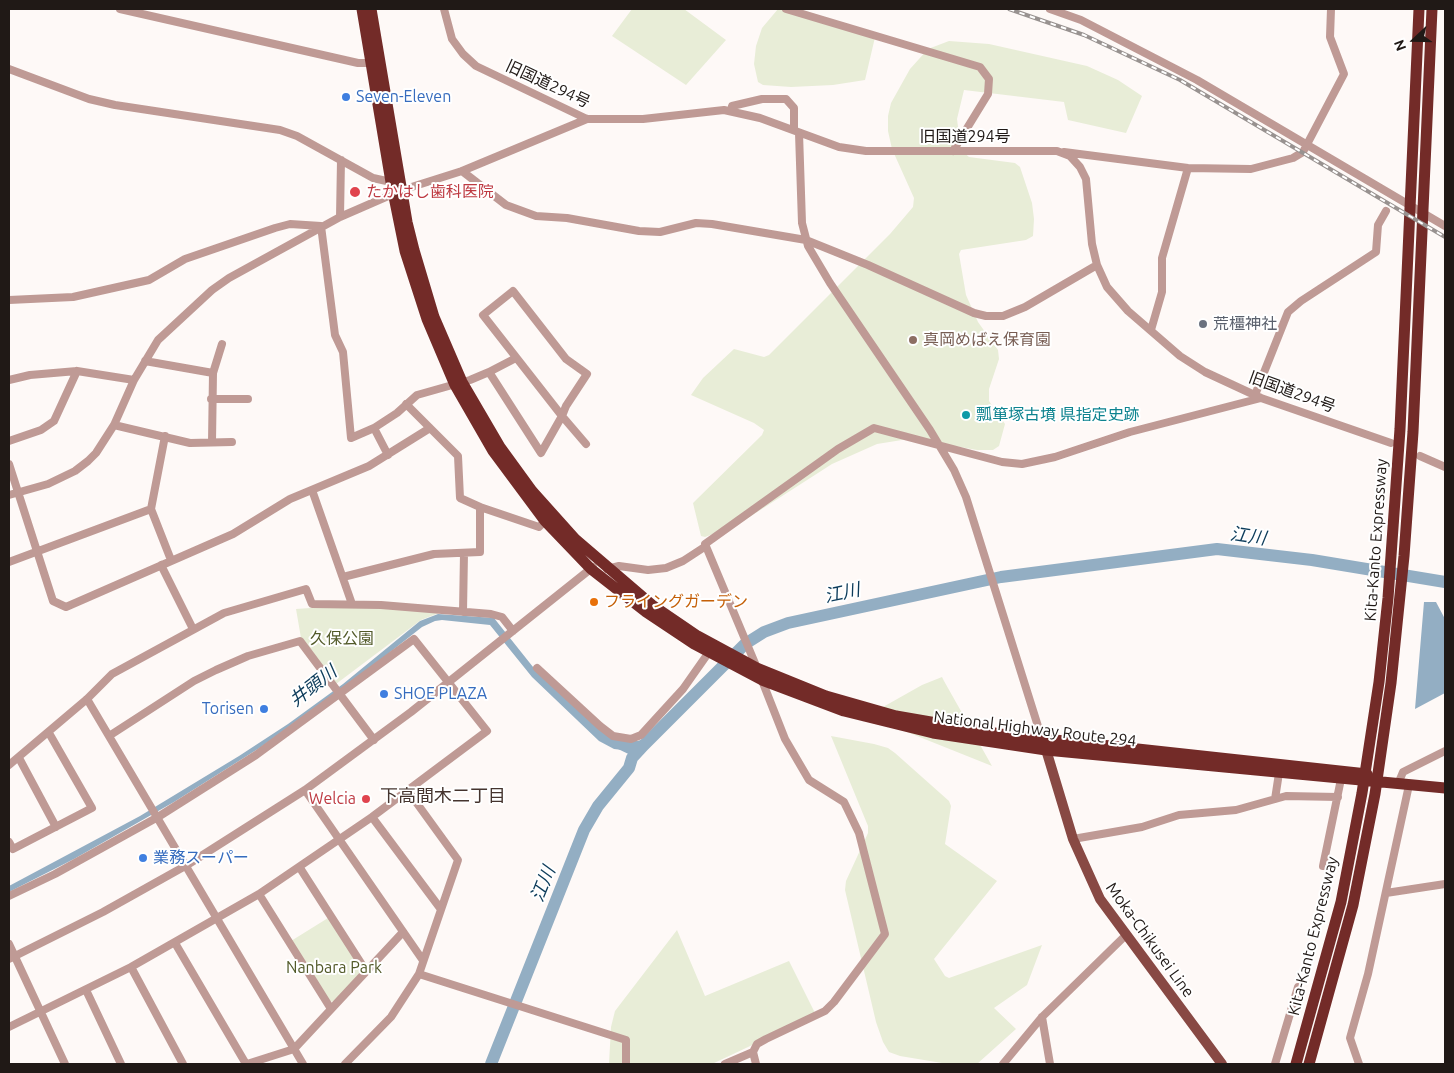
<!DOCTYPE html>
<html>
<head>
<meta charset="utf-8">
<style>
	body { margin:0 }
	#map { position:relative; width:1454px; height:1073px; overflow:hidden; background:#fef9f7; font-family:Ubuntu,sans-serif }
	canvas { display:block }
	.frame { position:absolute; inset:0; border:10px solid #201916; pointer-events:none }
	.north { position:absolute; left:1389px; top:15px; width:50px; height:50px; -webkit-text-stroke:4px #fff; paint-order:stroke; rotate:249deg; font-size:14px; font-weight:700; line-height:20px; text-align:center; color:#201916 }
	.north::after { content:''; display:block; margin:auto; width:18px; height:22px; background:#201916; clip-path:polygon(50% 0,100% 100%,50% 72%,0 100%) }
</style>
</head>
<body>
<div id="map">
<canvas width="1454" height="1073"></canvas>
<div class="frame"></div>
<div class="north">N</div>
</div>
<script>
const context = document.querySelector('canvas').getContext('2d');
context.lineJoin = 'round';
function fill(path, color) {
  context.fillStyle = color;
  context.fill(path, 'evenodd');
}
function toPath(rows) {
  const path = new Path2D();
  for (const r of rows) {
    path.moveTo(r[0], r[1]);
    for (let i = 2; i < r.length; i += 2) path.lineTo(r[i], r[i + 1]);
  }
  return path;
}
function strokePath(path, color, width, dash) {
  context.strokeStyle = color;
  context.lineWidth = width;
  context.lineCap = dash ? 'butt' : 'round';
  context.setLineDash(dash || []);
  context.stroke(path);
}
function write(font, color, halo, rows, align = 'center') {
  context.font = font + ' Ubuntu,"Noto Sans JP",sans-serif';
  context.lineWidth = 4;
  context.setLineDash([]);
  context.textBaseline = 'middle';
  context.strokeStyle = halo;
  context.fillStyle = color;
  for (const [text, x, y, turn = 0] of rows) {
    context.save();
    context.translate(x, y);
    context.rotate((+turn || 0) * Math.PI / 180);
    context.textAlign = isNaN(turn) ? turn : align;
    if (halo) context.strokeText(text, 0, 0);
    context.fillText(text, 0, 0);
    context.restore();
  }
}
fill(toPath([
	[632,9,684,9,726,40,686,85,612,36],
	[778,9,799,9,876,33,865,80,833,85,791,87,763,85,758,82,754,64,756,46,762,28],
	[949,41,989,44,1087,66,1118,80,1142,96,1126,133,1068,120,1064,102,964,90,957,119,961,150,969,157,1015,163,1020,167,1032,203,1034,219,1033,236,1026,240,961,250,959,254,966,295,978,322,998,350,999,359,989,389,989,401,1005,424,999,446,993,450,977,450,921,440,902,440,877,444,832,464,737,525,705,537,701,536,693,503,762,435,764,430,754,423,691,395,703,378,734,349,764,357,769,355,890,234,913,207,914,198,892,149,888,131,888,116,891,103,910,69,928,49],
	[382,603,439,613,421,620,336,684,301,638,296,609],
	[942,677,944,681,992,766,867,716,922,685],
	[831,736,874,744,888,748,895,753,949,801,951,806,945,844,997,881,934,959,945,976,949,978,1042,945,1027,985,994,1008,1016,1029,977,1064,948,1064,900,1056,889,1052,883,1042,876,1022,845,890,846,881,868,833,868,826],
	[328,918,360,967,360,973,335,1002,328,1001,291,941],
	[677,930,705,996,789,961,816,1015,712,1064,609,1064,611,1027,615,1011]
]), '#e8edd7');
fill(toPath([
	[1424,602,1436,602,1445,619,1445,693,1415,709],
	[438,614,494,618,537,672,611,740,628,744,644,739,632,751,614,749,599,741,532,677,490,625,442,620,435,621,422,627,375,664,261,747,174,802,74,859,9,892,9,886,140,816,239,756,288,724,343,684,420,621]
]), '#93aec3');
strokePath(toPath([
	[595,728,603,735,630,748,636,747],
	[491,1064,584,830,598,806,629,768,632,758,644,745,745,644,764,632,788,623,1001,577,1217,549,1312,560,1445,582]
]), '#93aec3', 12);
strokePath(toPath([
	[120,9,358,63,375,63],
	[444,9,452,39,463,54,476,66,587,119,643,119,724,110,760,118,839,147,866,151,1057,151,1070,156,1080,167,1086,179,1092,244,1097,265,1107,287,1128,311,1180,356,1205,372,1261,398,1391,443],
	[786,9,980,67,989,79,988,94,953,151],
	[1050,9,1081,20,1197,80,1445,226],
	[9,69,89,99,115,105,280,130,297,136,373,178,391,182],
	[731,111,732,106,762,99,786,99,794,108,794,130],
	[799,133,802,223,808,246,830,283,930,430,954,470,966,497,1042,739],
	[1064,152,1188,168,1251,169,1293,158,1303,152,1344,74,1330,37,1331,9],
	[462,171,506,205,536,216,567,218,639,231,660,232,696,223,712,224,806,240,868,265,974,313,986,316,1003,316,1025,307,1097,265],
	[340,217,341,160],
	[9,300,73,297,149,280,185,259,275,228,290,224,321,226,335,335,343,352,351,438,374,428,397,413,417,395,470,380,489,372],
	[1151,330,1162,292,1162,258,1188,168],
	[516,358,489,372,541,453,562,416,566,406,587,374,566,359,513,291,483,315,562,416,586,444],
	[145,361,213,373,212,442],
	[213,373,222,344],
	[9,380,30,375,77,371,134,380],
	[1255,395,1288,312,1301,301,1376,252,1378,225,1386,211],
	[211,399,248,399],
	[406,404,458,456,460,498,480,507,539,527,545,521],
	[114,425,190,443,232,442],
	[374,428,388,455],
	[165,436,151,509,171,560],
	[9,441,41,430,54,421,77,371],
	[1420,456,1445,467],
	[9,464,53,601,66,607,233,534,290,499,369,466,430,428],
	[312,490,352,604],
	[9,495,48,484,75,471,88,461,96,453,114,425,134,380,158,340,212,290,229,278,340,217,402,190,462,171,587,119],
	[9,562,151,509],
	[161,565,193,629],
	[607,569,619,566,648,570,666,568,683,561,706,546],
	[343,577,434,554,480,552,480,507],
	[463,612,464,553],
	[537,668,600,726,613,736,631,739,641,735,651,724,683,689,709,652],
	[757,668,705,544,838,449,874,428,1002,462,1022,464,1055,457,1130,432,1261,398],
	[87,699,303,1064],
	[109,736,194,681,216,670,248,656,300,641,374,740],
	[19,758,56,827],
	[9,765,87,699,112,674,224,613,306,589,312,604,381,605,491,614,502,617,513,631],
	[1398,784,1403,772,1445,751],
	[305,790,422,959],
	[1275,799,1279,773],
	[372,817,440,908],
	[1073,839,1142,827,1179,815,1236,810,1286,796,1338,797],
	[9,842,13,849,92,808,49,733],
	[1323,866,1341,779],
	[300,868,366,971],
	[1386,893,1445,884],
	[259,894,331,1009],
	[9,896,55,874,158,817,256,755,414,639,487,731,372,817,259,894,131,967,9,1027],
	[175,943,246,1064],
	[9,944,65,1064],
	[9,959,103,912,187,865,305,790,411,712,593,567],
	[131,967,183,1064],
	[419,974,626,1040,626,1064],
	[86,990,121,1064],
	[1042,1017,1050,1064],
	[753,1052,756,1064],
	[247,1064,294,1049,403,932],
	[345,1064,391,1017,419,974,458,860,408,791],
	[725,1064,753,1052,757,1044,766,1039,825,1011,834,1002,885,934,859,833,844,802,809,780,785,739,761,678],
	[1003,1064,1042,1017,1126,935],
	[1275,1064,1298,987],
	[1359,1064,1350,1038,1368,974,1409,785]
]), '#bf9a95', 8);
strokePath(toPath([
	[1044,743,1073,839,1100,899,1222,1064]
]), '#884944', 10);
strokePath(toPath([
	[362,9,391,182,405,251,427,319,455,385,493,451,545,521,591,569,646,612,694,644,762,680,844,711,933,733,1046,750,1445,788],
	[371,9,407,222,414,250,434,317,462,382,500,447,532,491,575,539,652,605,696,635,757,668,826,696,896,716,1000,734,1367,774],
	[1296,1064,1341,902,1362,793,1379,682,1388,598,1400,429,1419,9],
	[1309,1064,1353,905,1375,794,1391,683,1404,556,1413,432,1432,9]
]), '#732b28', 11);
const rail = toPath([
	[1009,9,1084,35,1180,80,1445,237]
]);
strokePath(rail, '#989290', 4);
strokePath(rail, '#fff', 2, [5.5]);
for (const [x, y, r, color] of [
	[346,97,5,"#3f7fe0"],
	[355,192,6,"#e0444e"],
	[1203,324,5,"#6b7280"],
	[913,340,5,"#8d6e63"],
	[966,415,5,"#0f9aa8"],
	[594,602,5,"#e8710a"],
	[384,694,5,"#3f7fe0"],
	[264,709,5,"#3f7fe0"],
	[366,799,5,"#e0444e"],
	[143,858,5,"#3f7fe0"]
]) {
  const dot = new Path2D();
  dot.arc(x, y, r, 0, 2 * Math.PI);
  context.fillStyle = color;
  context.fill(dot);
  strokePath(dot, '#fff', 2);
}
write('16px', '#201916', '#fff', [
	["旧国道294号",548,84,25],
	["旧国道294号",965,137],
	["旧国道294号",1292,392,20],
	["Kita-Kanto Expressway",1376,540,-86],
	["National Highway Route 294",1035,729,7],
	["Kita-Kanto Expressway",1313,936,-76],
	["Moka-Chikusei Line",1150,940,54]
]);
write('16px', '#366cbe', '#fff', [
	["Seven-Eleven",356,97],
	["SHOE PLAZA",394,694],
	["Torisen",254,709,"right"],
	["業務スーパー",153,858]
], 'left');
write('16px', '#be3a42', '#fff', [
	["たかはし歯科医院",366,192],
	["Welcia",356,799,"right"]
], 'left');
write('16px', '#5b616d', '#fff', [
	["荒橿神社",1213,324]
], 'left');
write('16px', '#785e54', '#fff', [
	["真岡めばえ保育園",923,340]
], 'left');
write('16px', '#0d838f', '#fff', [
	["瓢箪塚古墳 県指定史跡",976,415]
], 'left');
write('16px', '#c56008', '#fff', [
	["フライングガーデン",604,602]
], 'left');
write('16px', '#525a29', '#fff', [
	["久保公園",342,639],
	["Nanbara Park",334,968]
]);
write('italic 18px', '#0c3b5a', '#fff', [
	["江川",1248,536,8],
	["江川",842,593,-12],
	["井頭川",313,686,-38],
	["江川",543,884,-68]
]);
write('18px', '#45342e', '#fff', [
	["下高間木二丁目",443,796]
]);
</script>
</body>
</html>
